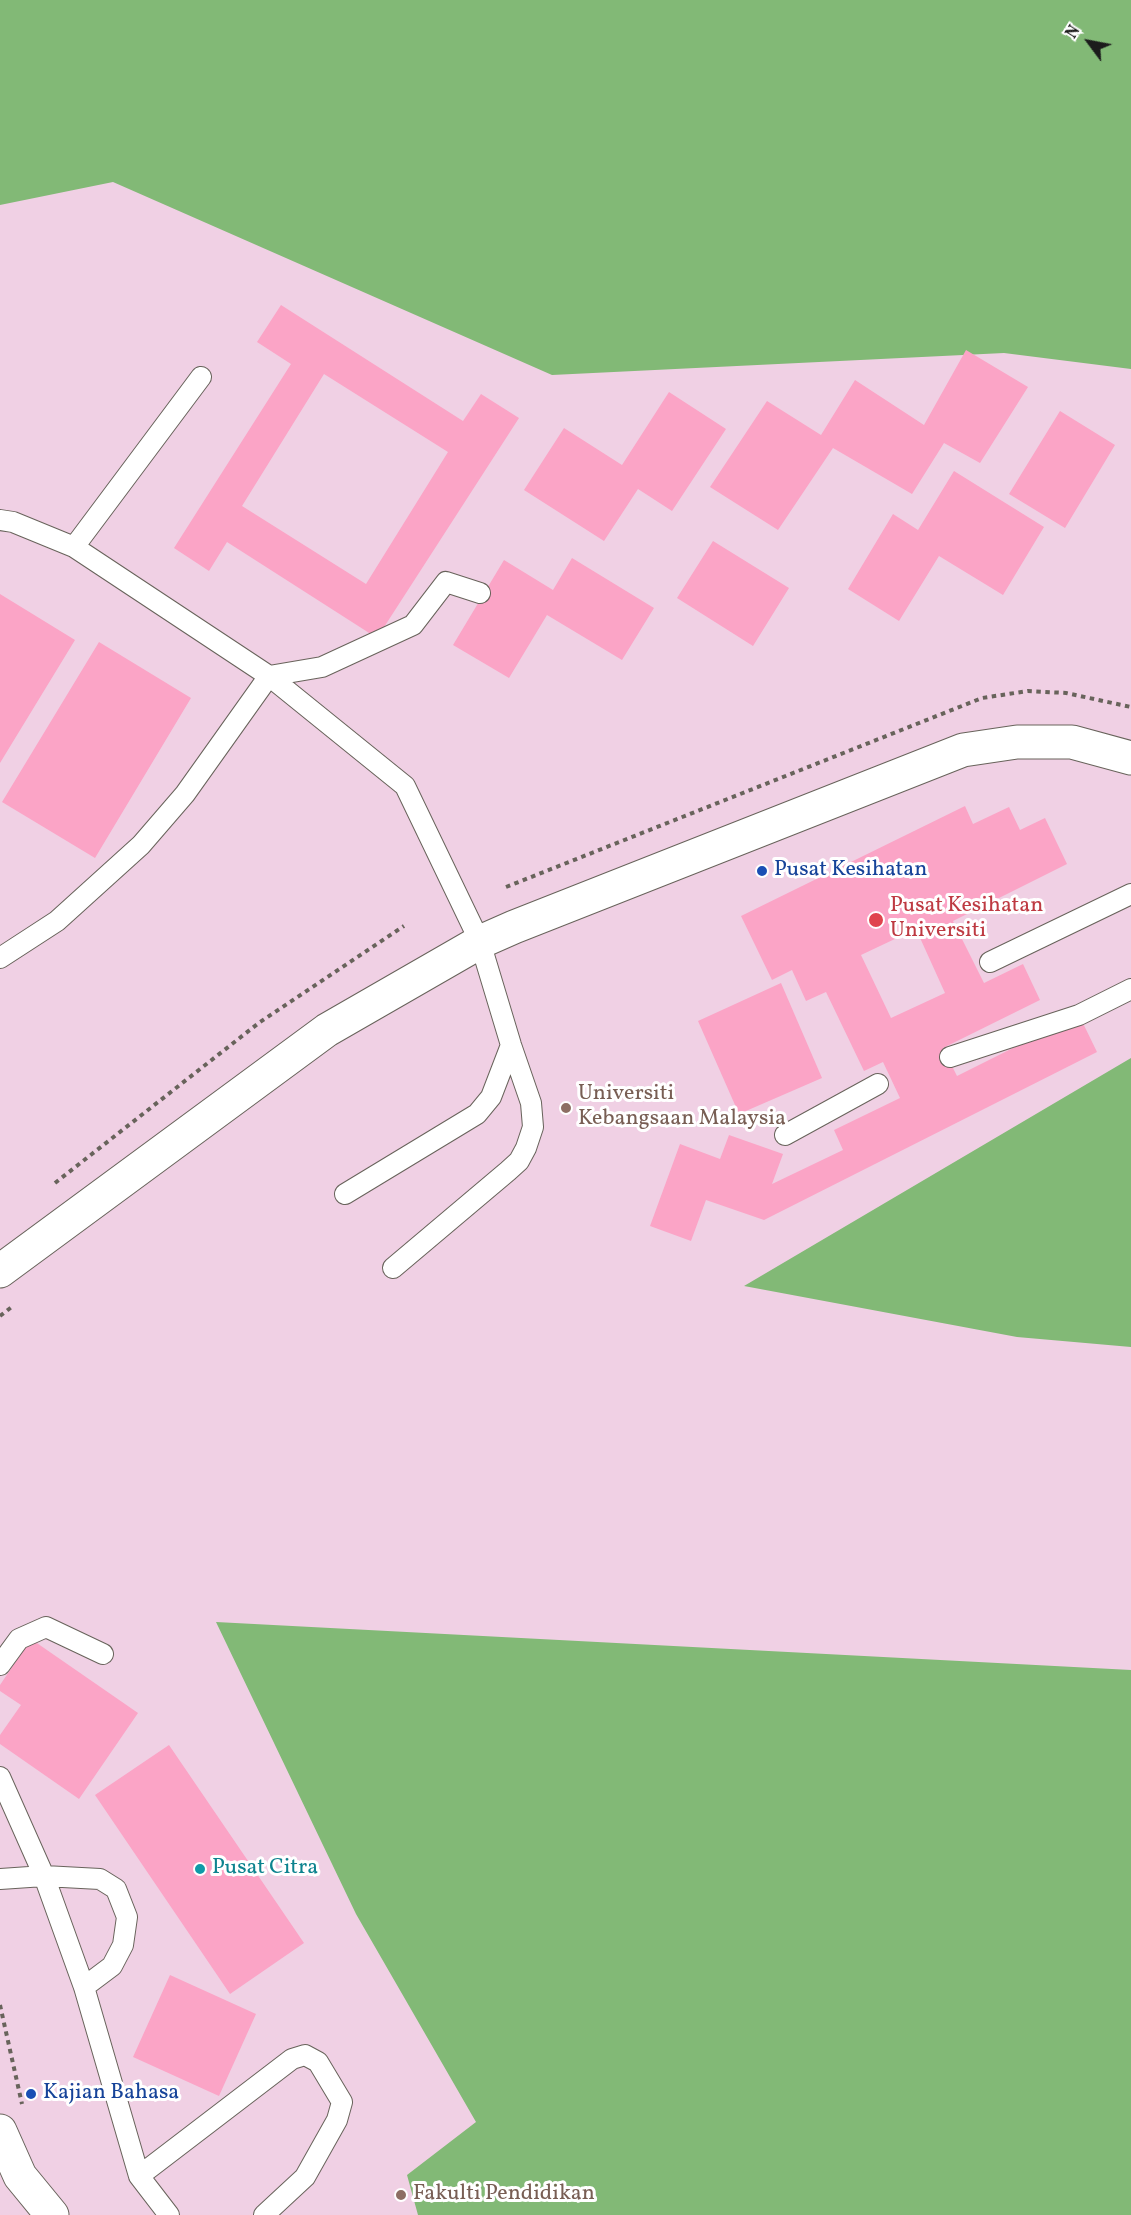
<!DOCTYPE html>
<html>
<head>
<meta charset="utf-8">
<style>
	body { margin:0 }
	#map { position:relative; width:1131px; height:2215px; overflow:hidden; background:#f5e7d1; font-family:Vollkorn,serif }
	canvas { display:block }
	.north { position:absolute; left:1059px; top:12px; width:60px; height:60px; -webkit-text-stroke:4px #fff; paint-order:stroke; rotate:302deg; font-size:16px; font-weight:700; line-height:24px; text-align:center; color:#1c1c1c }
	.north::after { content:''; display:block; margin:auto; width:21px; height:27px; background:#1c1c1c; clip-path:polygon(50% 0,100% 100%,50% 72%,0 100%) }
</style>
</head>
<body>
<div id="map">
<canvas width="1131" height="2215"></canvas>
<div class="north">N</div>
</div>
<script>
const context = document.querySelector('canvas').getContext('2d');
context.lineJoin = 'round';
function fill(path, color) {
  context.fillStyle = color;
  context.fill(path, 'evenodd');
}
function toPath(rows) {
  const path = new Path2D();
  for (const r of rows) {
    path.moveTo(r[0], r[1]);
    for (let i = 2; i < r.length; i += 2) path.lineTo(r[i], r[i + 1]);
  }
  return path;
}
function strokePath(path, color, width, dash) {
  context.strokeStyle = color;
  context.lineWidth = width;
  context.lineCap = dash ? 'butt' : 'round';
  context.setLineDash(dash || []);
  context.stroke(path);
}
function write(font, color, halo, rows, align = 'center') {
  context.font = font + ' Vollkorn,serif';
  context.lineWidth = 6;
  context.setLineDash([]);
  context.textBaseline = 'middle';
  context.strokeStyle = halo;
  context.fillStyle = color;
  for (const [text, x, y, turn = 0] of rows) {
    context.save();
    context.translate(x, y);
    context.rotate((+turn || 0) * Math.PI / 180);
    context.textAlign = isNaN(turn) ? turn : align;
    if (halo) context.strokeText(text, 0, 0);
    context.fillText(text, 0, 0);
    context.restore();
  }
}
fill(toPath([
	[0,0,1131,0,1131,2215,0,2215]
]), '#f0d0e4');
fill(toPath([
	[0,0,1131,0,1131,369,1004,353,552,375,113,182,0,205],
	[1131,1058,1131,1347,1017,1337,744,1286],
	[216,1622,1131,1670,1131,2215,418,2215,407,2175,476,2122,356,1914]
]), '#82b976');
fill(toPath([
	[281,305,463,421,481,394,519,418,377,638,227,542,209,571,174,548,291,364,257,342],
	[324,374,448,452,366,584,242,506],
	[966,350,1028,387,980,463,944,443,912,494,833,448,778,530,710,487,767,401,821,435,855,380,924,425],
	[669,392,726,429,672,511,638,489,604,541,524,490,564,428,622,465],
	[1060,411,1115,445,1065,528,1009,494],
	[954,471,1044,527,1003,595,939,556,899,621,848,589,893,514,918,530],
	[713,541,789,588,753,646,677,598],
	[572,558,654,608,622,660,547,615,509,678,453,645,504,560,553,590],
	[0,594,75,640,0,763],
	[99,642,191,698,95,858,2,802],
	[965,806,973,824,1009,807,1020,830,1045,818,1067,864,953,921,984,983,1023,964,1040,1000,943,1048,957,1076,1079,1015,1097,1052,764,1220,706,1200,691,1241,650,1226,680,1144,720,1159,729,1135,783,1154,772,1184,843,1150,834,1130,900,1098,883,1062,864,1071,826,992,806,1001,792,970,772,980,741,916],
	[916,929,945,993,891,1018,861,955],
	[781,983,822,1078,739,1114,698,1021],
	[31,1639,138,1713,79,1799,0,1744,0,1735,21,1705,0,1691,0,1685],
	[169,1745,304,1943,230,1994,95,1795],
	[170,1975,256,2014,219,2096,133,2057]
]), '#fba4c6');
const service = toPath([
	[0,520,13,522,74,547,269,676,405,786,480,942,511,1045,531,1103,533,1127,526,1148,519,1161,508,1171,393,1268],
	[74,547,201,377],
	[0,958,57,921,141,845,185,794,269,676,322,667,413,625,446,582,480,593],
	[990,962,1131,894],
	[950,1057,1079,1015,1131,989],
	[785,1135,878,1084],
	[345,1194,477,1114,491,1097,511,1045],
	[0,1665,19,1639,46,1627,103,1654],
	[0,1777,44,1876,84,1987,139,2176,169,2215],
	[0,1879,44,1876,100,1879,116,1889,127,1917,123,1945,112,1966,84,1987],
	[139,2176,292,2059,305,2055,318,2062,342,2102,337,2120,305,2177,264,2215]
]);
const minor = toPath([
	[0,1271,327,1030,480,942,514,927,963,750,1017,742,1072,742,1131,758],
	[0,2131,20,2176,52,2215]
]);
strokePath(service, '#68635b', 22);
strokePath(minor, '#68635b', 35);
strokePath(toPath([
	[506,887,982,698,1028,691,1066,693,1131,707],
	[55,1183,260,1022,404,926],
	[0,1316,13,1306],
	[0,2005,22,2104]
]), '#68635b', 4, [4.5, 4.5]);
strokePath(service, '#fff', 20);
strokePath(minor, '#fff', 33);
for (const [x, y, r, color] of [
	[762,871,6,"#1a4fb4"],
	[876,920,8,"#e0444e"],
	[566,1108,6,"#8d6e63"],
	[200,1869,6,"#0f9aa8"],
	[31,2094,6,"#1a4fb4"],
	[401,2195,6,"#8d6e63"]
]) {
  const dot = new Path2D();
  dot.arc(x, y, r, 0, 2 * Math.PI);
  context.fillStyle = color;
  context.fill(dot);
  strokePath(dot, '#fff', 2);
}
write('22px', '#164399', '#fff', [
	["Pusat Kesihatan",774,871],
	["Kajian Bahasa",43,2094]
], 'left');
write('22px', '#be3a42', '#fff', [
	["Pusat Kesihatan",890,907],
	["Universiti",890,932]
], 'left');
write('22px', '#785e54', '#fff', [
	["Universiti",578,1095],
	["Kebangsaan Malaysia",578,1120],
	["Fakulti Pendidikan",413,2195]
], 'left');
write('22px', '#0d838f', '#fff', [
	["Pusat Citra",212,1869]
], 'left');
</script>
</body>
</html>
